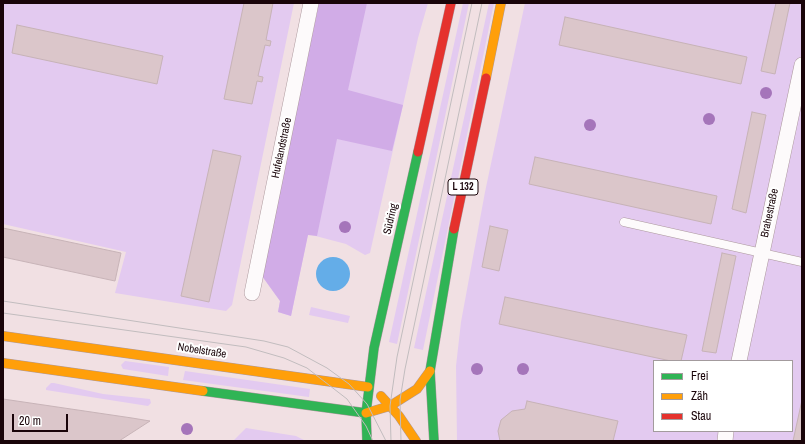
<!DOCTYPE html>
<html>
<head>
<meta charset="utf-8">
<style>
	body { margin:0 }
	#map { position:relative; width:805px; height:444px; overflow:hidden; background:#f1e0e3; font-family:"Archivo Narrow",sans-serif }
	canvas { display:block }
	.frame { position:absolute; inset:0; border:4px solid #190409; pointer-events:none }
	.legend { position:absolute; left:653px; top:360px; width:140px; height:72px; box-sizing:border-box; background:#fff; border:1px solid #a39b9d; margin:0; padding:5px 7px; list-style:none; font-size:12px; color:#190409 }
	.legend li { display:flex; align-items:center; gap:8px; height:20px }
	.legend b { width:20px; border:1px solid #a39b9d }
	.scale { position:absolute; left:12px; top:414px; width:56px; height:18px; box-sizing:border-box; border:2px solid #190409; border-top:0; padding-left:5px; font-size:12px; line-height:14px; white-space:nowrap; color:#190409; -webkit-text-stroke:3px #fff; paint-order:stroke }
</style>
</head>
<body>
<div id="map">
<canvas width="805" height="444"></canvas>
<div class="frame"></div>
<ul class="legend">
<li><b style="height:5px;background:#30b455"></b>Frei</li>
<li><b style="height:5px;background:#ff9f0a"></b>Zäh</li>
<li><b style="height:5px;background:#e5322d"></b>Stau</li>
</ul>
<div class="scale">20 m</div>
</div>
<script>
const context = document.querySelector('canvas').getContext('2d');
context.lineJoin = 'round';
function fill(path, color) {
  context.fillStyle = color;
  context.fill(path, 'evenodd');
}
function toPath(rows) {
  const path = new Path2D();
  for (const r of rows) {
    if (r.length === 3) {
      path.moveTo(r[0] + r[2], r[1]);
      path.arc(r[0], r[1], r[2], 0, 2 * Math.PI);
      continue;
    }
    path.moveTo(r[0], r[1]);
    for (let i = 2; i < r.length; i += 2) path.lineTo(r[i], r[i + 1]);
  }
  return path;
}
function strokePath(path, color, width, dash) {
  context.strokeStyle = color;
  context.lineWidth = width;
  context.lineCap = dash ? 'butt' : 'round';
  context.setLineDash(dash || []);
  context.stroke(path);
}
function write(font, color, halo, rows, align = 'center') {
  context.font = font + ' "Archivo Narrow",sans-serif';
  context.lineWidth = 4;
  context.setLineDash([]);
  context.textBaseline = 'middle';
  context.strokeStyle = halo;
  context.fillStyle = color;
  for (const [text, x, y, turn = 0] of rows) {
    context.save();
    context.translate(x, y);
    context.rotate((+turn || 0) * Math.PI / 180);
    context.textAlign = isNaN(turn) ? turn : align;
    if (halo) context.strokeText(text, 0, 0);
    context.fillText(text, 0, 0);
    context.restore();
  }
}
fill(toPath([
	[3,3,294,3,232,305,226,311,115,293,126,252,3,224],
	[319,3,428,3,418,38,370,253,365,255,346,244,308,234,291,316,278,312,280,301,262,276],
	[463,3,469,3,397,344,389,342],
	[489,3,494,3,423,350,414,348],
	[525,3,802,3,802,441,457,441,456,366,461,322,485,192],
	[654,361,792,361,792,431,654,431],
	[311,307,350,316,348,323,309,315],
	[125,361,169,367,168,376,123,369,121,365],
	[185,371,310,389,309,397,183,380],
	[51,383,54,383,103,394,150,399,151,403,148,406,46,390,46,388],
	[246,428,296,436,306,441,233,441]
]), '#e3caf0');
fill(toPath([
	[319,3,367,3,348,90,403,105,392,151,337,139,317,236,308,235,291,316,278,312,280,301,262,276]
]), '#d1ace7');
fill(toPath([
	[333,274,17]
]), '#64ade8');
const building = toPath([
	[244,3,273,3,266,40,271,41,270,46,265,45,258,76,263,77,262,82,257,81,252,104,224,99,244,3],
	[776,3,790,3,775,74,761,71,776,3],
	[565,17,747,57,741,84,559,45,565,17],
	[17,25,163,56,157,84,12,53,17,25],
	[752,112,766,115,746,213,732,209,752,112],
	[213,150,241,156,209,302,181,296,213,150],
	[535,157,717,196,711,224,529,184,535,157],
	[490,226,508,230,499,271,482,267,490,226],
	[3,228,121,253,115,281,3,257,3,228],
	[722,253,736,256,716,353,702,351,722,253],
	[505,297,687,335,681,361,671,361,499,324,505,297],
	[3,399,132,418,150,421,119,441,3,441,3,399],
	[802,400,802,441,793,441,802,400],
	[527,401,618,421,613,441,500,441,498,431,501,420,512,411,525,409,527,401]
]);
fill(building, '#dbc6ca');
strokePath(building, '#c7b3b7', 1);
const lane = toPath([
	[624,222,802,262]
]);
const street = toPath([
	[252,293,311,3],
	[739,361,802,65],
	[725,441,726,431]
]);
const fast = toPath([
	[203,391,366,413],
	[367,441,366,413,374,348,418,152],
	[434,441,430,371,454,229]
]);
const slow = toPath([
	[486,78,501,3],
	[3,336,368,387],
	[3,363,203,391],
	[381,396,399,416,416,441],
	[366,413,390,406,417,389,430,371]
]);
const jam = toPath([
	[418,152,451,3],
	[454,229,486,78]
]);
strokePath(lane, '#ac989d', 9);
strokePath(street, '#ac989d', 16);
strokePath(fast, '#ac989d', 10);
strokePath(slow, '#ac989d', 10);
strokePath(jam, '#ac989d', 10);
strokePath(lane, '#fdfafb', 8);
strokePath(street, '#fdfafb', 15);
strokePath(fast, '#30b455', 9);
strokePath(slow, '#ff9f0a', 9);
strokePath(jam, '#e5322d', 9);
strokePath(toPath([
	[3,301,264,341,288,347,327,368,349,384,367,404,386,441],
	[3,313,246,347,284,358,307,368,347,399,366,426,373,441],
	[391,441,390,406,397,357,472,3],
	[401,441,400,400,405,369,482,3]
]), '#c1bcbe', 1);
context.fillStyle = '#a575ba';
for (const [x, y] of [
	[766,93],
	[709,119],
	[590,125],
	[345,227],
	[477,369],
	[523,369],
	[187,429]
]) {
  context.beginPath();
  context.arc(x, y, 6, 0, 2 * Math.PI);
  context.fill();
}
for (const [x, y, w] of [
	[463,187,30]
]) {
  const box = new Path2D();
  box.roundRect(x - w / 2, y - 8, w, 16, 3);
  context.fillStyle = '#fff';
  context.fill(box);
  strokePath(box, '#190409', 1);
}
write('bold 10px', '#190409', null, [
	["L 132",463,187]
]);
write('11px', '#190409', '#fff', [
	["Hufelandstraße",282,148,-78],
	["Brahestraße",770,213,-78],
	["Südring",391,219,-77],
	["Nobelstraße",202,351,9]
]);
</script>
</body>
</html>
